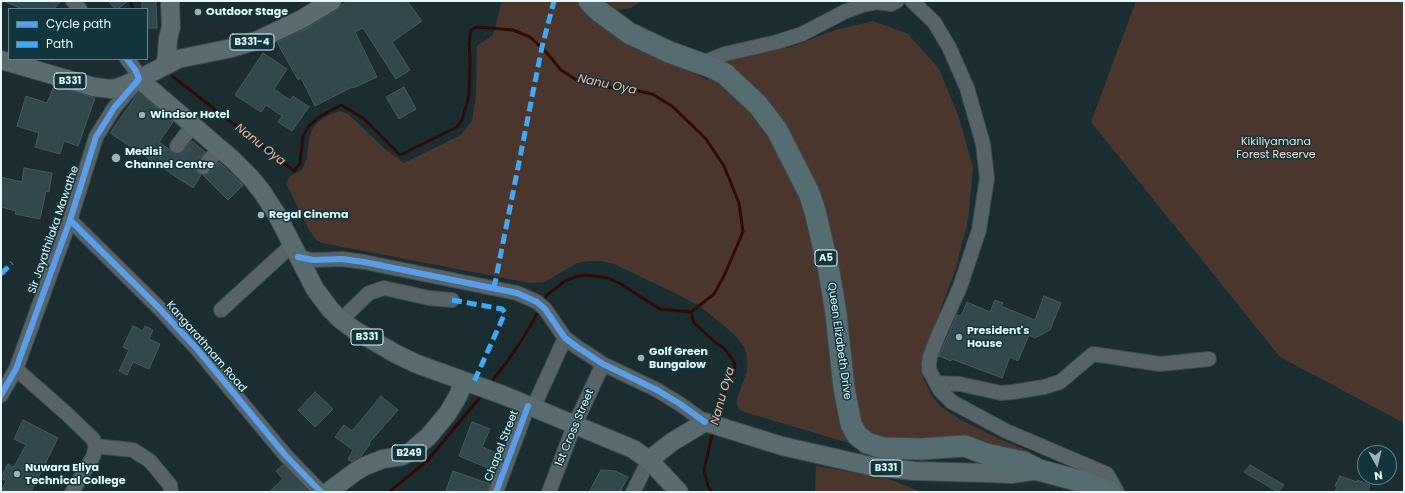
<!DOCTYPE html>
<html>
<head>
<meta charset="utf-8">
<style>
	body { margin:0 }
	#map { position:relative; width:1405px; height:493px; overflow:hidden; background:#1a2e32; font-family:Poppins,sans-serif }
	canvas { display:block }
	.frame { position:absolute; inset:0; border:2px solid #e5f9fd; pointer-events:none }
	.legend { position:absolute; left:8px; top:8px; width:140px; height:52px; box-sizing:border-box; background:#10353c; border:1px solid #658389; margin:0; padding:5px 7px; list-style:none; font-size:12px; color:#e5f9fd }
	.legend li { display:flex; align-items:center; gap:8px; height:20px }
	.legend b { width:20px; border:1px solid #658389 }
	.north { position:absolute; left:1357px; top:445px; width:40px; height:40px; box-sizing:border-box; background:#10353c; border:1px solid #658389; border-radius:50%; rotate:172deg; font-size:11px; font-weight:700; line-height:16px; text-align:center; color:#e5f9fd }
	.north::after { content:''; display:block; margin:auto; width:14px; height:18px; background:#9eb2b6; clip-path:polygon(50% 0,100% 100%,50% 72%,0 100%) }
</style>
</head>
<body>
<div id="map">
<canvas width="1405" height="493"></canvas>
<div class="frame"></div>
<ul class="legend">
<li><b style="height:5px;background:#5a9eea"></b>Cycle path</li>
<li><b style="height:5px;background:#3fa9f5"></b>Path</li>
</ul>
<div class="north">N</div>
</div>
<script>
const context = document.querySelector('canvas').getContext('2d');
context.lineJoin = 'round';
function fill(path, color) {
  context.fillStyle = color;
  context.fill(path, 'evenodd');
}
function toPath(rows) {
  const path = new Path2D();
  for (const r of rows) {
    path.moveTo(r[0], r[1]);
    for (let i = 2; i < r.length; i += 2) path.lineTo(r[i], r[i + 1]);
  }
  return path;
}
function strokePath(path, color, width, dash) {
  context.strokeStyle = color;
  context.lineWidth = width;
  context.lineCap = dash ? 'butt' : 'round';
  context.setLineDash(dash || []);
  context.stroke(path);
}
function write(font, color, halo, rows, align = 'center') {
  context.font = font + ' Poppins,sans-serif';
  context.lineWidth = 3;
  context.setLineDash([]);
  context.textBaseline = 'middle';
  context.strokeStyle = halo;
  context.fillStyle = color;
  for (const [text, x, y, turn = 0] of rows) {
    context.save();
    context.translate(x, y);
    context.rotate((+turn || 0) * Math.PI / 180);
    context.textAlign = isNaN(turn) ? turn : align;
    if (halo) context.strokeText(text, 0, 0);
    context.fillText(text, 0, 0);
    context.restore();
  }
}
fill(toPath([
	[502,1,578,1,611,33,633,48,673,65,689,70,707,80,722,62,758,53,791,47,835,30,873,21,908,34,939,69,958,115,973,167,968,220,956,268,941,308,923,377,931,395,940,406,961,420,995,437,1033,453,856,445,744,412,739,409,737,404,737,399,747,371,747,357,745,348,735,335,701,307,677,294,614,264,602,261,589,261,577,263,545,282,530,283,322,243,316,240,308,228,286,183,289,177,302,170,306,161,310,135,313,128,318,122,327,116,340,111,348,114,384,148,404,163,461,135,472,121,476,96,477,46,493,35],
	[604,1,641,1,631,8,617,10],
	[1136,1,1404,1,1404,423,1280,357,1091,122],
	[816,466,886,478,922,492,815,492]
]), '#4b362e');
strokePath(toPath([
	[130,1,133,9],
	[172,76,294,171,300,164,303,136,309,126,319,117,341,105,363,118,400,155,457,127,462,120,469,96,470,58,469,43,471,30,477,27,513,30,530,37,546,52,561,70,578,81,604,87,630,89,652,94,672,106,706,139,724,166,739,203,743,232,724,276,714,294,691,312],
	[543,302,546,296,565,281,575,277,585,275,608,278,619,283,660,309,691,312],
	[691,312,694,323,716,343,724,348,733,360,735,365,734,372,728,384,716,420],
	[490,384,509,359,530,327,540,308],
	[389,492,427,461,482,395],
	[712,492,708,486,704,470,713,431]
]), '#2f0b04', 3);
const building = toPath([
	[4,1,61,1,54,9,22,9,4,1],
	[108,1,128,1,118,9,115,9,108,1],
	[142,1,156,1,157,28,147,28,147,9,142,9,142,1],
	[347,1,407,1,422,21,392,42,410,70,396,79,363,28,355,32,377,77,353,88,352,87,315,106,301,78,298,80,277,42,307,28,337,10,342,5,347,1],
	[263,53,287,69,274,89,290,100,293,96,309,107,292,131,278,122,282,116,266,105,261,112,235,95,263,53],
	[54,86,95,98,78,146,64,141,60,154,35,147,39,133,17,126,26,96,47,103,54,86],
	[404,87,416,109,399,119,386,97,404,87],
	[139,92,173,122,159,142,176,154,180,154,183,151,192,141,205,152,195,165,195,170,201,175,193,188,110,133,139,92],
	[219,162,243,185,228,200,203,175,209,173,219,162],
	[24,168,52,173,49,192,46,191,40,219,15,214,16,211,1,207,1,177,22,182,24,168],
	[1044,296,1061,303,1050,330,1035,338,1029,335,1018,361,1010,357,1002,378,952,359,951,361,939,356,957,315,961,316,967,302,990,312,995,300,1003,303,1001,306,1035,320,1044,296],
	[133,326,143,331,145,326,153,330,149,339,160,344,149,369,133,362,127,375,119,371,129,350,123,347,133,326],
	[315,392,333,409,315,427,298,410,315,392],
	[381,396,398,410,369,443,370,444,361,456,352,462,348,459,353,450,335,437,344,425,352,431,381,396],
	[23,420,58,438,31,492,1,492,6,481,1,478,1,477,8,464,14,467,26,445,14,439,23,420],
	[472,422,490,429,482,447,499,454,493,470,459,456,472,422],
	[283,465,309,492,269,492,283,479,276,471,283,465],
	[1250,465,1284,485,1278,492,1244,472,1250,465],
	[601,470,615,471,628,477,620,492,589,492,601,470],
	[453,471,490,484,488,492,452,492,446,490,453,471],
	[1340,476,1357,482,1357,480,1370,485,1368,492,1335,492,1337,487,1335,486,1340,476]
]);
fill(building, '#31484d');
strokePath(building, '#47585b', 1);
strokePath(toPath([
	[177,146,203,167]
]), '#384c50', 14, [14, 7]);
const minor = toPath([
	[73,1,80,9],
	[912,1,934,22,949,47,967,88,983,144,987,178,979,230,960,287,938,336,930,357,929,364,929,370,940,390,952,402,1006,431,1107,474,1117,492],
	[702,63,725,54,777,42,802,34,846,11,863,5,877,2,891,4,897,1],
	[177,146,193,125],
	[203,167,220,148],
	[70,220,160,309,197,349,286,456,321,492],
	[298,257,313,260,342,259,364,262,517,293,537,302,545,309,565,338,577,347,603,364,657,390,680,404,705,422],
	[221,310,292,245],
	[341,320,369,293,384,288,429,298,452,300],
	[16,369,67,414,93,439,96,446,93,457,72,492],
	[936,383,960,384,1001,393,1013,392,1044,387,1060,382,1093,354,1160,364,1209,359],
	[1,395,16,369,70,220,96,137,114,108,139,79,136,71,127,59],
	[533,408,565,338],
	[96,446,133,450,150,461,170,485,171,492],
	[496,492,528,406],
	[549,492,574,426,603,364],
	[633,492,649,460]
]);
const major = toPath([
	[1,60,94,87,111,89,117,88,139,79,178,59,232,48,258,40,302,19,332,1],
	[166,65,168,39,171,27,170,1],
	[139,79,232,159,251,178,263,193,277,215,315,289,330,309,341,320,356,331,396,354,417,364,503,395,633,449,649,460,679,492],
	[649,460,672,442,705,422,782,446,870,466,914,471,988,473,1011,474,1039,470],
	[328,492,355,472,365,466,383,459,402,456,410,452,417,446,428,437,448,413,458,396,464,381]
]);
const highway = toPath([
	[589,1,599,11,629,33,669,52,711,67,725,74,758,105,777,130,809,193,815,211,829,271,836,314,844,388,851,424,857,435,867,443,883,448,921,449,965,446,986,454,1023,462,1039,470,1087,483,1110,492]
]);
strokePath(minor, '#3c4b4f', 16);
strokePath(major, '#3c4b4f', 20);
strokePath(highway, '#3c4b4f', 23);
strokePath(minor, '#566467', 14);
strokePath(major, '#596c70', 18);
strokePath(highway, '#556c70', 21);
strokePath(toPath([
	[1,274,12,263],
	[494,288,542,47,554,1],
	[452,300,502,309,505,313,473,384]
]), '#3fa9f5', 5, [10, 5]);
strokePath(toPath([
	[70,220,160,309,197,349,286,456,321,492],
	[298,257,313,260,342,259,364,262,517,293,537,302,545,309,565,338,577,347,603,364,657,390,680,404,705,422],
	[1,395,16,369,70,220,96,137,114,108,139,79,136,71,127,59],
	[496,492,528,406]
]), '#5a9eea', 6);
for (const [x, y, r, color] of [
	[198,12,4,"#9eb2b6"],
	[142,115,4,"#9eb2b6"],
	[116,158,5,"#9eb2b6"],
	[261,215,4,"#9eb2b6"],
	[959,337,4,"#9eb2b6"],
	[641,358,4,"#9eb2b6"],
	[17,474,4,"#9eb2b6"]
]) {
  const dot = new Path2D();
  dot.arc(x, y, r, 0, 2 * Math.PI);
  context.fillStyle = color;
  context.fill(dot);
  strokePath(dot, '#10353c', 1.5);
}
for (const [x, y, w] of [
	[252,42,44],
	[70,81,32],
	[826,258,22],
	[367,337,32],
	[409,453,34],
	[886,468,32]
]) {
  const box = new Path2D();
  box.roundRect(x - w / 2, y - 8, w, 16, 3);
  context.fillStyle = '#10353c';
  context.fill(box);
  strokePath(box, '#e5f9fd', 1);
}
write('bold 10px', '#e5f9fd', null, [
	["B331-4",252,42],
	["B331",70,81],
	["A5",826,258],
	["B331",367,337],
	["B249",409,453],
	["B331",886,468]
]);
write('bold 11px', '#e5f9fd', '#10353c', [
	["Outdoor Stage",206,12],
	["Windsor Hotel",150,115],
	["Medisi",125,152],
	["Channel Centre",125,165],
	["Regal Cinema",269,215],
	["President's",967,331],
	["House",967,344],
	["Golf Green",649,352],
	["Bungalow",649,365],
	["Nuwara Eliya",25,468],
	["Technical College",25,481]
], 'left');
write('11px', '#fcdacf', '#10353c', [
	["Kikiliyamana",1276,142],
	["Forest Reserve",1276,155]
]);
write('11px', '#e5f9fd', '#10353c', [
	["Sir Jayathilaka Mawathe",54,230,-71],
	["Queen Elizabeth Drive",839,341,82],
	["Kangarathnam Road",206,347,49],
	["1st Cross Street",575,428,-67],
	["Chapel Street",502,446,-69]
]);
write('italic 12px', '#fcad92', '#10353c', [
	["Nanu Oya",607,85,12],
	["Nanu Oya",260,145,38],
	["Nanu Oya",723,396,-74]
]);
</script>
</body>
</html>
